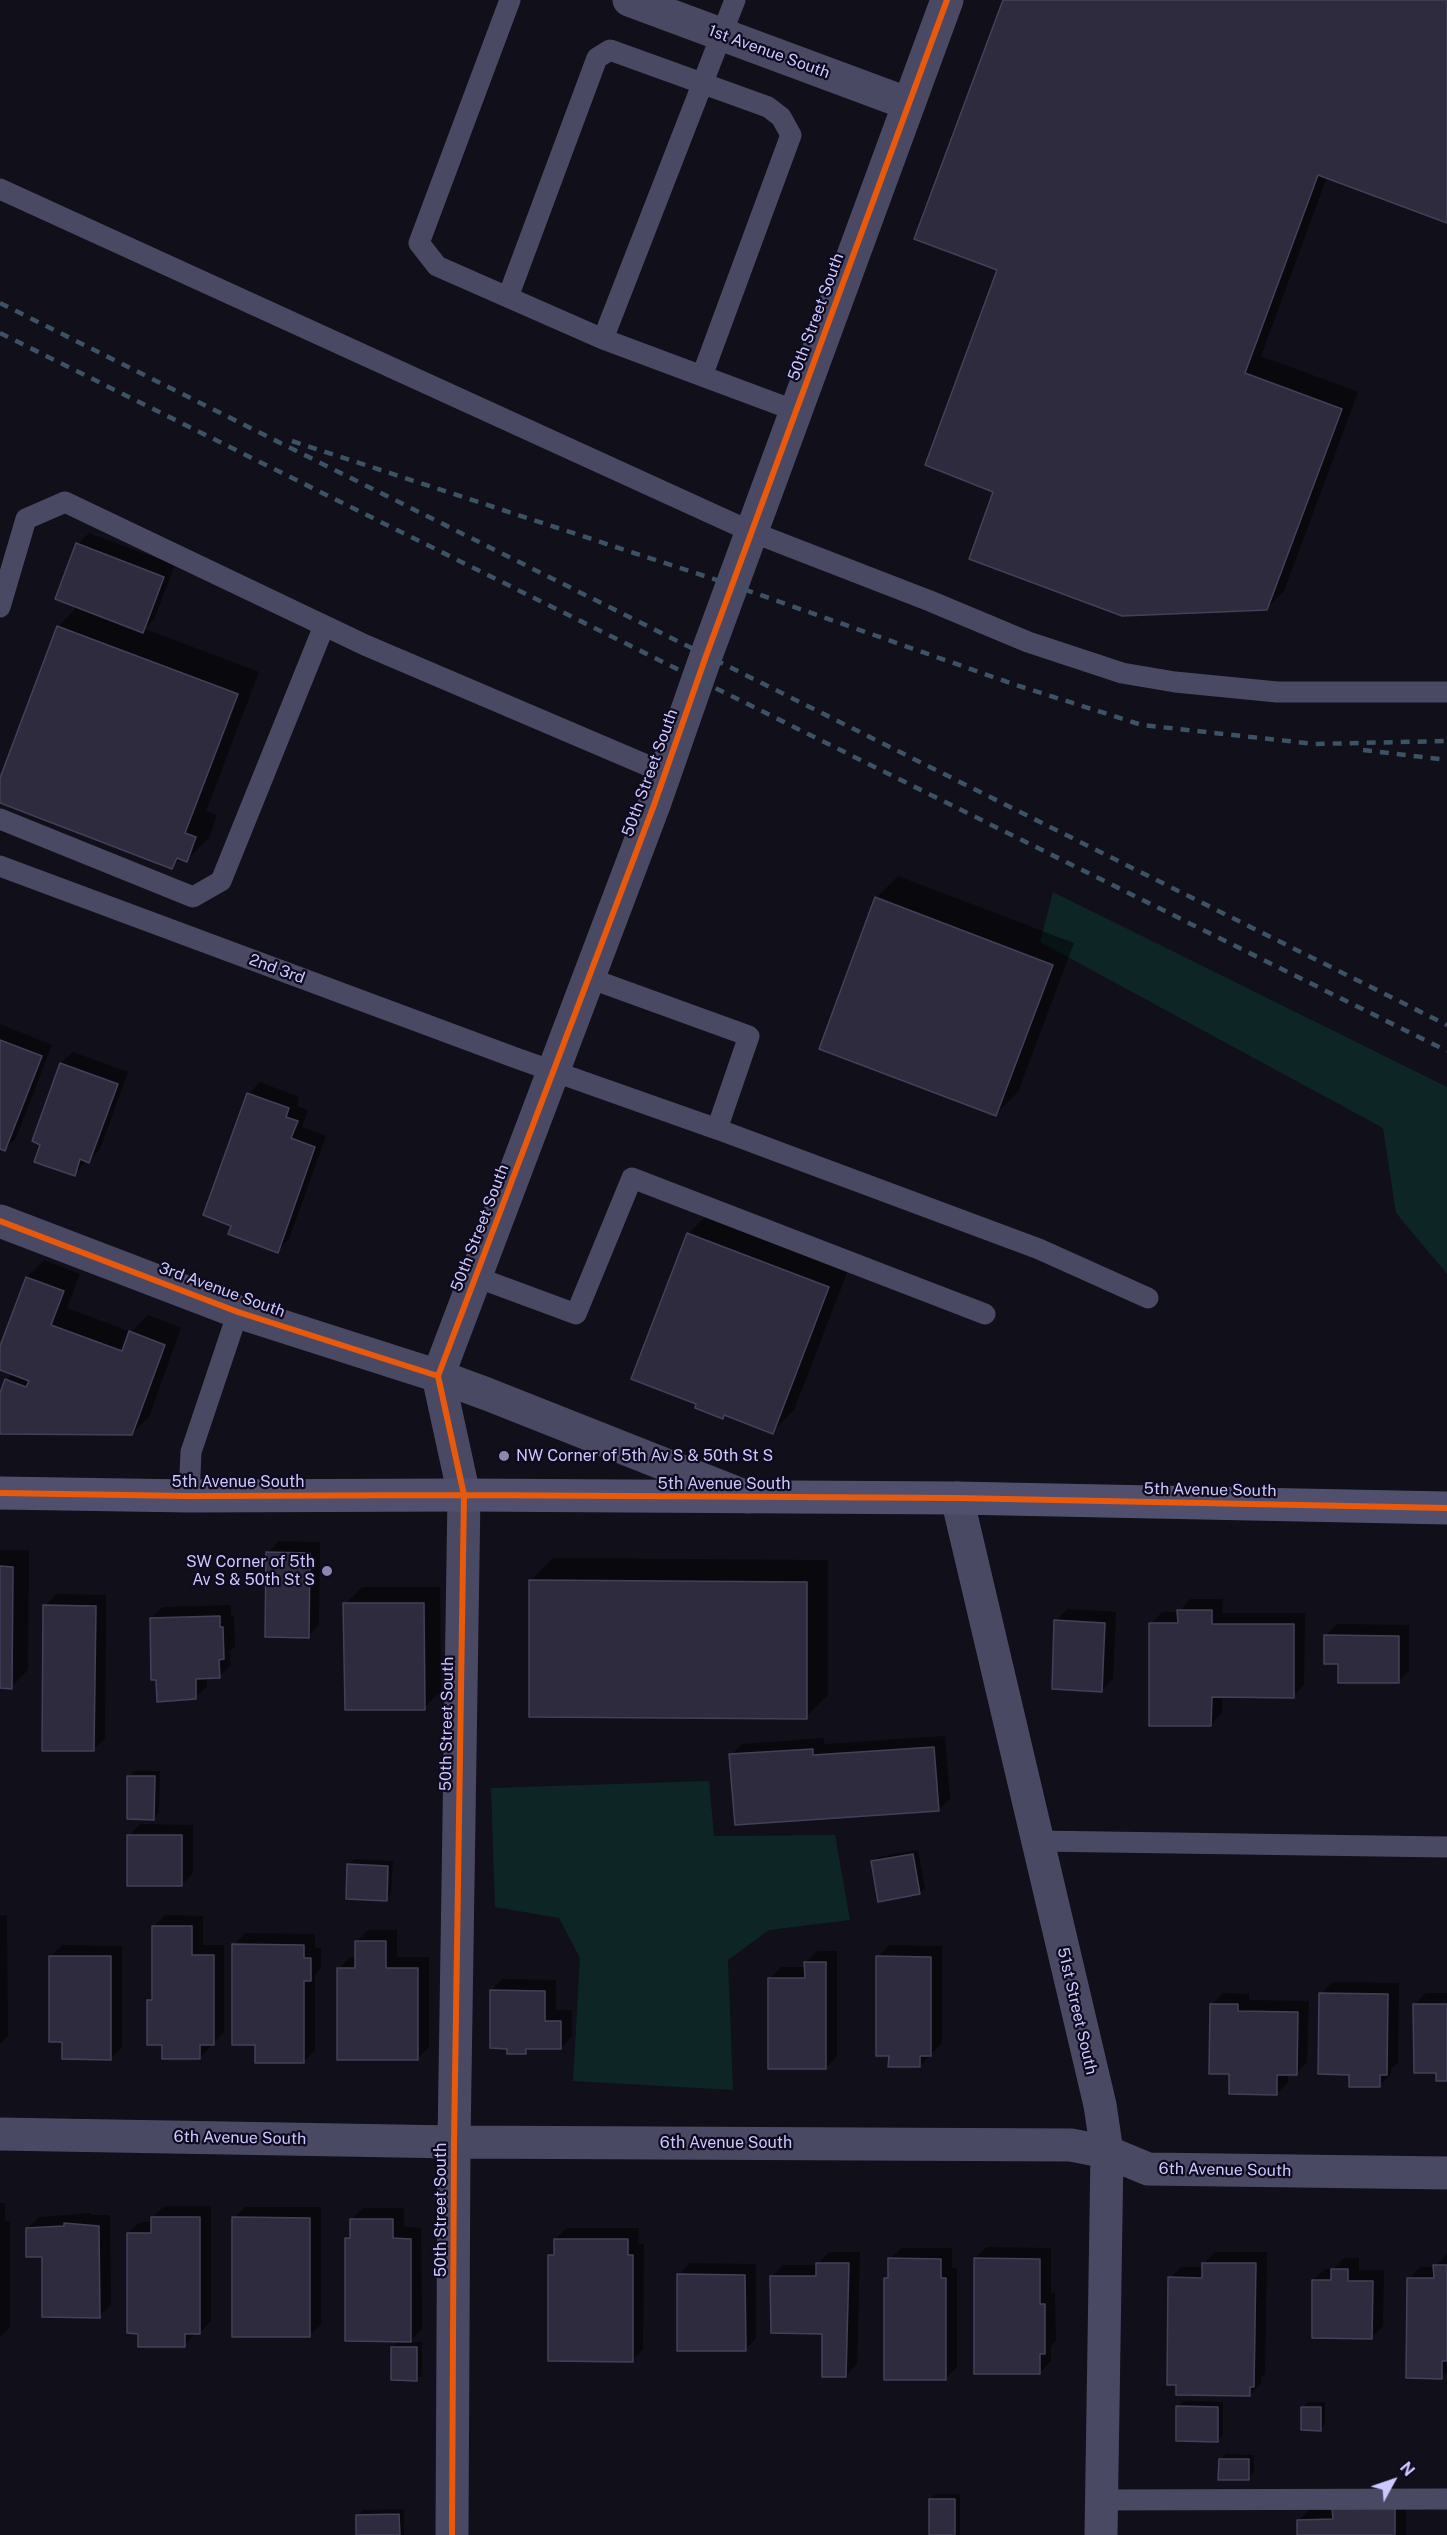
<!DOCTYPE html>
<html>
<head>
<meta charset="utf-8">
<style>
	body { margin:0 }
	#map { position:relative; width:1447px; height:2535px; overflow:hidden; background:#110f1a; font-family:"Public Sans",sans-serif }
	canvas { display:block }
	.north { position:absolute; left:1363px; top:2451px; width:60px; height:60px; -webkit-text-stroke:4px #0e0a1f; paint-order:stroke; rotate:50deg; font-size:16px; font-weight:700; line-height:24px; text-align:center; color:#cdc8ff }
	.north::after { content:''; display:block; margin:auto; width:21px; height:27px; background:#cdc8ff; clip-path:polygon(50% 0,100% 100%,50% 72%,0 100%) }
</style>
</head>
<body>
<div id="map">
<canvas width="1447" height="2535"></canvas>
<div class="north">N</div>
</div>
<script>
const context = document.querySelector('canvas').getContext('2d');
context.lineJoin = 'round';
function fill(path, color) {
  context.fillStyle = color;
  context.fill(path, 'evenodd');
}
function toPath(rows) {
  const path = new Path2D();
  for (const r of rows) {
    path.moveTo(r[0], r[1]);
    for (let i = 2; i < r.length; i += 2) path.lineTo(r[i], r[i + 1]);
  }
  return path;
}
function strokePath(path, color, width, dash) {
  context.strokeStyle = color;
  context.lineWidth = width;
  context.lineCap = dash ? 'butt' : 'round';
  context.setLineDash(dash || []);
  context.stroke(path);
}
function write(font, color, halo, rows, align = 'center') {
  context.font = font + ' "Public Sans",sans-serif';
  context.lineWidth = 4.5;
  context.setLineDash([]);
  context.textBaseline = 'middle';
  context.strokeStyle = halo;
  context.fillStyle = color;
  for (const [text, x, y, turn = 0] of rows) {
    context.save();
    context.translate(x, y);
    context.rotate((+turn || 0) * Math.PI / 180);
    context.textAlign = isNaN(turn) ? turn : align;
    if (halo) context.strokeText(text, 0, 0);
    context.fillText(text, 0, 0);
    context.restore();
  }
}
fill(toPath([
	[1053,892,1447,1087,1447,1274,1396,1213,1383,1128,1040,942],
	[709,1781,714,1836,835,1835,850,1920,769,1930,728,1960,733,2090,573,2081,580,1958,559,1918,495,1907,491,1788]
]), '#0e2526');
fill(toPath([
	[1005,0,1447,0,1447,221,1327,177,1261,356,1358,392,1284,591,1266,609,995,491],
	[89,533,175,565,154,619,145,629,259,672,206,811,217,815,209,838,187,860,181,858,172,867,0,801,0,782,59,626,78,606,78,544],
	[898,876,1074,943,1018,1092,996,1114,876,898],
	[0,1024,52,1045,16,1138,5,1149,0,1147],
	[73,1052,128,1072,100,1149,89,1161,87,1160,74,1175,42,1144,33,1140,61,1063],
	[260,1082,299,1097,297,1106,308,1110,302,1127,326,1136,289,1239,277,1251,232,1225,248,1094],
	[710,1212,850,1265,794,1410,772,1432,726,1414,723,1417,688,1234],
	[44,1260,80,1274,67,1308,131,1332,148,1315,181,1328,149,1417,132,1434,0,1433,0,1398,7,1380,13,1373,0,1368,0,1350,27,1277],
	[279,1541,320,1542,319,1625,308,1636,268,1552],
	[0,1550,29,1550,28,1670,11,1687,0,1687],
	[553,1558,828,1560,828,1695,806,1717,531,1580],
	[362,1587,440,1587,441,1691,424,1708,345,1604],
	[56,1594,106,1595,105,1738,93,1750,45,1606],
	[1190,1599,1223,1599,1222,1613,1305,1613,1304,1685,1293,1696,1222,1696,1222,1713,1211,1725,1151,1624,1162,1612,1179,1612],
	[231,1605,231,1616,234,1616,235,1647,230,1651,231,1665,219,1677,207,1677,207,1686,196,1697,151,1618,163,1607],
	[1067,1609,1116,1612,1113,1679,1101,1691,1056,1621],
	[1337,1624,1409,1625,1409,1670,1398,1682,1339,1662,1326,1635],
	[945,1736,950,1799,938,1810,731,1755,742,1744,824,1738,824,1744],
	[134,1771,160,1771,159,1813,154,1818,128,1777],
	[140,1824,193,1825,193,1873,181,1885,129,1836],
	[918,1850,925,1888,920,1893,873,1862,878,1857],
	[354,1859,393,1861,391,1894,386,1899,349,1864],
	[0,1915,7,1915,8,2036,0,2044],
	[165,1915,203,1916,203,1945,224,1945,224,2032,200,2058,163,2043,149,2000,154,1995,154,1926],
	[368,1930,397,1930,397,1957,429,1957,429,2047,417,2059,339,1969,350,1957,357,1957,356,1942],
	[245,1933,315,1934,315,1948,321,1948,321,1968,315,1975,315,2050,304,2062,256,2043,234,1945],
	[62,1945,122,1946,122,2047,111,2058,64,2041,50,1957],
	[889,1945,942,1946,942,2043,920,2066,890,2054,878,1957],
	[817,1951,837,1951,837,2056,826,2068,770,1979,781,1967,806,1967,806,1962],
	[502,1979,556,1980,556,2010,572,2010,572,2036,561,2048,531,2047,526,2053,491,1991],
	[1332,1982,1399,1983,1398,2062,1391,2069,1391,2074,1379,2086,1350,2073,1321,1994],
	[1223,1993,1249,1994,1249,2000,1309,2001,1307,2062,1296,2074,1288,2074,1288,2082,1276,2094,1231,2073,1212,2005],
	[1426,1993,1447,1993,1447,2080,1438,2071,1414,2005],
	[0,2203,5,2203,5,2221,10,2221,10,2327,0,2337],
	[164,2206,211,2206,211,2321,199,2333,195,2333,184,2346,128,2233,140,2222,153,2222,153,2217],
	[245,2207,321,2207,321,2325,309,2336,234,2218],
	[363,2208,404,2208,404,2227,421,2228,422,2329,409,2342,422,2342,422,2374,417,2379,393,2347,400,2340,346,2239,352,2234,352,2219],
	[90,2213,91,2215,110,2215,111,2305,99,2316,43,2255,27,2229,39,2217],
	[567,2228,639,2228,638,2244,644,2244,643,2349,632,2360,550,2255,555,2250,555,2239],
	[987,2247,1051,2248,1051,2293,1055,2293,1056,2341,1051,2346,1051,2361,1039,2373,975,2258],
	[901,2248,952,2248,952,2268,957,2268,957,2367,945,2379,885,2279,890,2274,890,2259],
	[829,2252,860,2252,857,2364,846,2376,823,2332,772,2277,783,2265,817,2265],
	[1215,2252,1267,2252,1265,2374,1261,2378,1261,2384,1249,2395,1178,2384,1170,2278,1181,2267,1203,2267,1204,2263],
	[1447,2254,1447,2372,1442,2377,1409,2279,1420,2267,1435,2267],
	[1344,2258,1359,2258,1359,2270,1384,2270,1383,2326,1372,2337,1313,2280,1325,2269,1333,2269],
	[690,2263,756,2264,756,2338,745,2350,679,2275],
	[1183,2401,1223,2402,1223,2435,1217,2440,1178,2407],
	[1308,2402,1325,2402,1325,2424,1320,2429,1302,2408],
	[1226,2454,1254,2455,1254,2473,1249,2478,1220,2460],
	[936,2494,960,2494,960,2535,930,2535,931,2499],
	[1406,2496,1406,2535,1299,2535,1299,2520,1310,2509],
	[404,2509,404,2535,358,2535,358,2515,363,2510]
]), '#0007');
const building = toPath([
	[1003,0,1447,0,1447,223,1318,175,1245,373,1342,409,1267,610,1122,616,969,559,993,492,925,465,997,270,914,239,1003,0],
	[76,543,164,577,143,633,55,599,76,543],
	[57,626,238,694,185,833,196,837,187,862,177,858,172,869,0,803,0,778,57,626],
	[875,897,1053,965,996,1116,819,1049,875,897],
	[0,1040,42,1056,5,1151,0,1149,0,1040],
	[60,1063,118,1084,89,1163,80,1159,75,1176,34,1162,40,1145,32,1141,60,1063],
	[247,1093,289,1108,286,1117,298,1121,291,1138,315,1147,278,1253,228,1234,231,1226,203,1215,247,1093],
	[687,1233,829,1287,773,1434,724,1415,723,1419,695,1408,696,1404,631,1379,687,1233],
	[26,1277,64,1291,51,1325,122,1351,129,1331,165,1345,132,1435,0,1434,0,1393,5,1379,26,1387,29,1381,0,1370,0,1346,26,1277],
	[266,1552,310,1553,309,1638,265,1637,266,1552],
	[0,1566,13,1567,12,1689,0,1688,0,1566],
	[529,1580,807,1582,807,1719,529,1717,529,1580],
	[343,1603,424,1603,425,1710,345,1710,343,1603],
	[43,1605,96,1606,94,1751,42,1751,43,1605],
	[1177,1610,1212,1610,1212,1624,1294,1624,1294,1698,1212,1697,1211,1726,1149,1726,1149,1623,1178,1623,1177,1610],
	[220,1616,220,1627,223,1627,224,1659,219,1660,220,1678,196,1679,196,1699,157,1702,156,1680,151,1680,150,1618,220,1616],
	[1054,1620,1105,1623,1102,1692,1052,1689,1054,1620],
	[1324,1635,1399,1636,1399,1683,1338,1683,1338,1664,1324,1664,1324,1635],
	[934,1747,939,1811,735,1825,729,1754,813,1749,813,1755,934,1747],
	[127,1776,155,1776,154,1820,127,1819,127,1776],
	[127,1835,182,1835,182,1886,127,1886,127,1835],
	[913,1854,920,1894,878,1902,871,1861,913,1854],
	[347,1864,388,1866,387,1901,346,1899,347,1864],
	[152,1926,192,1926,192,1955,214,1955,214,2045,200,2045,200,2059,162,2059,162,2045,147,2045,147,2000,152,2000,152,1926],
	[355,1941,386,1941,386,1968,418,1968,418,2060,337,2060,337,1968,355,1968,355,1941],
	[232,1944,304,1945,304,1958,311,1958,311,1981,304,1981,304,2063,255,2063,255,2045,232,2045,232,1944],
	[49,1956,111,1956,111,2060,62,2059,62,2042,49,2042,49,1956],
	[876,1956,931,1957,931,2056,920,2056,920,2067,888,2067,889,2056,876,2056,876,1956],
	[804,1962,826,1962,826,2069,768,2069,768,1978,805,1978,804,1962],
	[490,1990,545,1991,545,2021,561,2021,561,2049,526,2049,526,2054,507,2054,507,2049,490,2048,490,1990],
	[1319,1993,1388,1994,1387,2075,1380,2075,1380,2087,1349,2087,1349,2075,1318,2074,1319,1993],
	[1210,2004,1238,2004,1238,2011,1298,2012,1297,2075,1277,2075,1277,2095,1229,2094,1229,2074,1209,2074,1210,2004],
	[1413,2004,1447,2004,1447,2081,1436,2081,1436,2073,1414,2073,1413,2004],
	[151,2217,200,2217,200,2334,185,2334,185,2347,138,2347,138,2334,127,2333,127,2233,151,2233,151,2217],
	[232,2217,310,2218,310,2337,232,2337,232,2217],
	[350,2219,393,2219,393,2238,411,2239,411,2342,345,2341,345,2238,350,2238,350,2219],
	[64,2223,99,2226,100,2318,42,2317,42,2257,26,2257,26,2228,64,2226,64,2223],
	[554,2239,628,2239,628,2255,633,2255,633,2362,548,2361,548,2255,554,2255,554,2239],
	[888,2258,941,2259,941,2278,946,2278,946,2380,884,2380,884,2278,888,2278,888,2258],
	[974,2258,1040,2259,1040,2304,1045,2304,1045,2354,1040,2354,1040,2374,974,2374,974,2258],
	[816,2263,849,2263,846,2377,822,2377,822,2334,771,2333,770,2276,816,2276,816,2263],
	[1202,2263,1256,2263,1254,2387,1250,2387,1250,2396,1176,2395,1176,2385,1167,2385,1168,2277,1202,2278,1202,2263],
	[1433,2265,1447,2265,1447,2361,1442,2361,1442,2379,1406,2378,1407,2278,1434,2278,1433,2265],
	[1331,2269,1348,2269,1348,2281,1373,2281,1372,2339,1312,2338,1312,2280,1331,2280,1331,2269],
	[677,2274,745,2275,746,2351,677,2351,677,2274],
	[391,2347,417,2347,417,2381,391,2380,391,2347],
	[1176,2406,1218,2407,1218,2442,1176,2441,1176,2406],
	[1301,2407,1321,2407,1321,2431,1301,2430,1301,2407],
	[1219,2459,1249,2459,1249,2480,1218,2480,1219,2459],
	[929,2499,955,2499,955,2535,929,2535,929,2499],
	[1395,2507,1395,2535,1297,2535,1297,2520,1333,2519,1332,2508,1395,2507],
	[399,2514,400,2535,356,2535,356,2515,399,2514]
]);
fill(building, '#2f2b3e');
strokePath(building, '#444059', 1.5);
strokePath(toPath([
	[510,0,419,243,437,266,603,339,796,411],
	[0,189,752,532,930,601,1028,642,1122,673,1175,682,1277,692,1447,692],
	[508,297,597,58,610,50,768,107,781,117,791,135,702,376],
	[603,339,735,0],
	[0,607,26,519,65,502,365,645,665,773],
	[0,819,193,897,221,881,324,626],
	[0,866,516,1058,717,1129],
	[589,978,749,1036,717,1129,1039,1249,1148,1298],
	[476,1277,576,1314,632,1178,985,1314],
	[189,1496,191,1452,238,1312],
	[1037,1841,1447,1847],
	[1102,2500,1447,2499]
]), '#4a4964', 21);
strokePath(toPath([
	[629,0,909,104],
	[0,1221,238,1312,438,1376,487,1394,747,1497],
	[957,1498,1100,2105,1107,2152,1101,2535],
	[0,2134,454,2142,1071,2145,1107,2152,1148,2169,1447,2173],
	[452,2535,454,2142,464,1495,438,1376,654,805,706,656,947,0]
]), '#4a4964', 33);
strokePath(toPath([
	[0,1493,189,1496,464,1495,957,1498,1447,1508]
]), '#50506e', 33);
strokePath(toPath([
	[0,303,1447,1025],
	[0,333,1447,1051],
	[292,441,732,585,1016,685,1142,725,1315,744,1447,741],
	[1363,750,1447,760]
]), '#3d5264', 4.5, [9, 8]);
strokePath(toPath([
	[0,1221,238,1312,438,1376],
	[0,1493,189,1496,464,1495,957,1498,1447,1508],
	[452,2535,454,2142,464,1495,438,1376,654,805,706,656,947,0]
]), '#e8590c', 6);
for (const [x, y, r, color] of [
	[504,1456,6,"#8b87af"],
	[327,1571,6,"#8b87af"]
]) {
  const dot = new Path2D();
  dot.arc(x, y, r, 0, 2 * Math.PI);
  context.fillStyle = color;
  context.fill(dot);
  strokePath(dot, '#0e0a1f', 2);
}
write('16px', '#cdc8ff', '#0e0a1f', [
	["1st Avenue South",769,52,20],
	["50th Street South",816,317,-70],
	["50th Street South",650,773,-70],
	["2nd 3rd",277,969,20],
	["50th Street South",480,1228,-69],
	["3rd Avenue South",222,1290,20],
	["5th Avenue South",238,1482],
	["5th Avenue South",724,1484],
	["5th Avenue South",1210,1490,1],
	["50th Street South",447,1724,-89],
	["51st Street South",1077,2011,77],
	["6th Avenue South",240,2138,1],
	["6th Avenue South",726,2143],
	["6th Avenue South",1225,2170,1],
	["50th Street South",441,2210,-90]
]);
write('16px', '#cdc8ff', '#0e0a1f', [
	["NW Corner of 5th Av S & 50th St S",516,1456],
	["SW Corner of 5th",315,1562,"right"],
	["Av S & 50th St S",315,1580,"right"]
], 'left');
</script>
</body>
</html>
